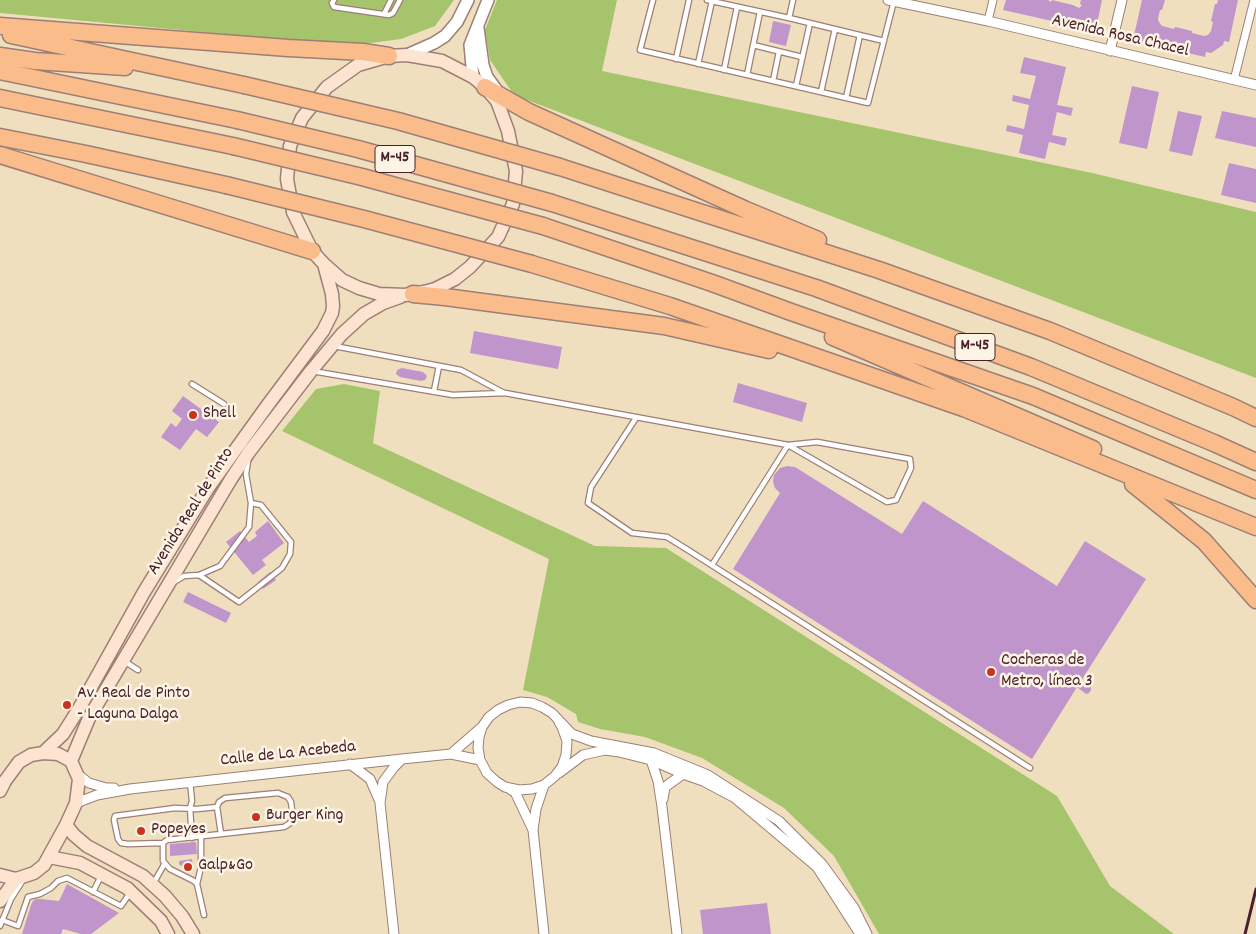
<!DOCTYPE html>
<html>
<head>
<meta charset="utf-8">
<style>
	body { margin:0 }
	canvas { display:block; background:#f0dfbf }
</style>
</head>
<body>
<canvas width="1256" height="934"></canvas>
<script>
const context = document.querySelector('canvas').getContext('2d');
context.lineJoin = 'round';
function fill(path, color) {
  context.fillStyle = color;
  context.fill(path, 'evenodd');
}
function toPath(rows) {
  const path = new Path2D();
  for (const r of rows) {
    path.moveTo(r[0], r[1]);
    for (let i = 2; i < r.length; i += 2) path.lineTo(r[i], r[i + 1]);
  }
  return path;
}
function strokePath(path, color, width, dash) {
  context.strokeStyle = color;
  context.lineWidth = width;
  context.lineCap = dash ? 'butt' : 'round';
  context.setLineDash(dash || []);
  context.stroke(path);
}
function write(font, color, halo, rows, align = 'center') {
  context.font = font + ' Dekko,sans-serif';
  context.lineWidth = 5;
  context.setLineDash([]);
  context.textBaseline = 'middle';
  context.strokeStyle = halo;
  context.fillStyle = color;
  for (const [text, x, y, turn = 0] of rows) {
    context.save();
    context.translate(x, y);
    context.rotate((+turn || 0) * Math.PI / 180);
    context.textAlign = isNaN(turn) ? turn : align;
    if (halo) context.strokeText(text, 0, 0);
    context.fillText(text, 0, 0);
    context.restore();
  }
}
fill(toPath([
	[0,0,454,0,435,26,401,39,363,44,288,40,0,13],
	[497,0,617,0,602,71,1092,173,1256,212,1256,378,514,95,490,60,485,30],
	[344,384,380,391,373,443,595,546,666,548,1057,796,1110,886,1174,934,879,934,834,856,784,808,702,758,645,737,600,729,578,722,576,714,547,697,523,690,549,559,282,431,316,389]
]), '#a5c46b');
fill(toPath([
	[1006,0,1048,0,1051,2,1052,0,1073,5,1079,8,1082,5,1080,4,1081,0,1102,0,1097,24,1088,29,1003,10],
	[1142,0,1165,0,1162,10,1160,10,1158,19,1159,22,1162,26,1174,29,1175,27,1184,29,1192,31,1192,33,1204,36,1208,35,1211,31,1213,22,1211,21,1215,4,1217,4,1218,0,1238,0,1229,42,1224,41,1223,45,1211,53,1206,52,1205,57,1133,40],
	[773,21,791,25,786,46,769,42],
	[1024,57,1066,67,1057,105,1073,108,1071,116,1057,112,1052,135,1067,138,1065,146,1049,142,1045,159,1019,153,1023,135,1006,131,1007,125,1024,129,1029,105,1012,101,1013,95,1030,99,1036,76,1020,73],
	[1132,86,1159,92,1147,149,1119,143],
	[1178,111,1202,116,1192,156,1169,151],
	[1222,111,1256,118,1256,147,1215,138],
	[1229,163,1256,169,1256,203,1221,195],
	[474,331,562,347,558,369,470,353],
	[402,368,423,372,427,376,425,380,421,381,400,377,396,374,397,370],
	[738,383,807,403,802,422,733,402],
	[183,396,219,422,207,437,196,429,180,450,161,437,171,423,176,427,182,419,172,411],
	[787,466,795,467,902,534,923,501,1057,586,1085,541,1146,579,1081,681,1091,687,1091,690,1089,693,1086,694,1077,687,1032,759,733,569,780,493,775,488,773,482,774,475,780,468],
	[268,521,284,543,262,560,266,565,253,575,226,542,240,531,249,542,257,536,255,532],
	[270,572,276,580,263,589,258,582],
	[188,592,231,613,226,623,183,602],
	[196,842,197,854,170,856,170,844],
	[192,859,193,869,187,870,179,864,179,861],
	[67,884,119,913,91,934,81,934,63,929,61,934,22,934,31,905,33,901,36,899,41,899,59,901],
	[767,903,771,934,703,934,700,910]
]), '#bf95cb');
const service = toPath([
	[334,0,332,3,334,7,389,15,393,13,400,0],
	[653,0,640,50,868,103,894,1],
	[707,0,789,18,793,0],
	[384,14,391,0],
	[789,18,884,41],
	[753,45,802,57],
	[676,59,689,0],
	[698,64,712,1],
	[724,70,737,7],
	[747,75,760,12],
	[773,81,779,52],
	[796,86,810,23],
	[821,92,835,29],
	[846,98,860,35],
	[334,346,461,370,504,393],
	[312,371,453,395,505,393,788,445,817,442,910,459,911,468,896,500,887,502,788,445],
	[192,384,224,404],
	[434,391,439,366],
	[636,418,591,487,588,503,632,533,667,537,688,550,1030,768],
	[712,565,788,445],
	[199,575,239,602,282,568,290,554,291,542,261,505,251,503],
	[174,582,184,576,199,575,220,566,249,527,251,503,246,474,248,461],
	[124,661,138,670],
	[190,782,192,801,190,808,192,838],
	[278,793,288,797,291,802,293,819,289,824,284,827,167,840,163,843,128,844,121,843,118,839,114,820,115,816,175,808,197,809,217,807,219,802,225,798,278,793],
	[217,807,221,834],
	[163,843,163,861,170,869,194,881,197,884,204,915],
	[153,884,165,863],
	[197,884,201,867,201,836],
	[93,892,101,876],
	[2,920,18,926,28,897,40,894,51,888,58,881,67,878,121,906,130,893],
	[0,926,11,899,23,880]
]);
const pedestrian = toPath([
	[988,21,993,0],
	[1234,80,1254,0]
]);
const minor = toPath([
	[888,0,988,21,1256,85],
	[1110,51,1122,0],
	[559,722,562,727,567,741,566,755,562,767,555,776,544,785,532,789,519,790,505,787,497,782,487,773,480,760,478,748,479,737,482,727,489,717,498,710,508,705,520,702,532,703,542,707,552,713,572,734,591,741,654,753,708,775,779,821,822,864,854,908,867,934],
	[451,754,482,727],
	[651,760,658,781,662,807,677,934],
	[350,764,370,779,380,802],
	[76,773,89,783,106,788,114,788],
	[559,773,583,755,605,750,619,752,651,760,683,774,703,781,735,798,817,867,860,934],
	[544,785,536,809,533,830,544,934],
	[511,790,515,792,533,830],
	[663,799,665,787,683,774],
	[76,803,97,795,130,789,402,759,451,754,480,760],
	[394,934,380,803,383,782,394,767,402,759]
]);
const tertiary = toPath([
	[478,28,483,65,487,77,498,92],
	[407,55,434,43,445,36,457,22,468,0],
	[473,77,470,45,488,0]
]);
const secondary = toPath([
	[407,55,442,61,473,77,485,87,497,101,508,131,516,171,513,204,498,237,470,267,455,279,435,289,424,292,405,295,379,294,359,288,342,280,324,264,312,251,293,212,287,179,290,146,302,118,327,87,358,65,389,56,407,55],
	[43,753,63,734,80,707,144,592,208,488,267,406,323,331,332,313,333,306,332,294,324,264],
	[71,761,89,718,231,479,249,452,311,371,342,334,364,314,383,303,400,297],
	[0,791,5,781,19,762,31,755,43,753,58,754,71,761,79,779,76,803,66,825,44,865,34,873,16,879,0,875],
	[66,825,74,835,87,846,143,876,165,896,182,916,193,934],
	[49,857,80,863,127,888,161,921,168,934],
	[0,901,16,879]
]);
const motorway = toPath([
	[0,26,288,48,363,52,389,56],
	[11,35,244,85],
	[0,56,35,61,125,67],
	[0,71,237,120],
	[485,87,529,112,746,210,818,240],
	[0,98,233,146],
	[0,137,86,154,226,185],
	[0,155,312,251],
	[560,167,879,270,1050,331,1233,407,1256,418],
	[552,203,816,288,1031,367,1214,443,1256,462],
	[543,226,712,283,791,312,1033,396,1256,490],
	[532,264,670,306,966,409,1256,527],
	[413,294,445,297,664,326,769,350],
	[833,337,1093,449],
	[1133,484,1204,541,1256,600]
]);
strokePath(service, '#9d7f75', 7);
strokePath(pedestrian, '#9d7f75', 9);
strokePath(minor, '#9d7f75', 11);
strokePath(tertiary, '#9d7f75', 14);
strokePath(secondary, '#9d7f75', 15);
strokePath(motorway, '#9d7f75', 19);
strokePath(service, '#fff', 4.5);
strokePath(pedestrian, '#fff', 7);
strokePath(minor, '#fff', 9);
strokePath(tertiary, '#fff', 11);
strokePath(secondary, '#fde4d0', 12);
strokePath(motorway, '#f9bc8a', 16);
strokePath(toPath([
	[1245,934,1256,889]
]), '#4a1f2b', 3);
const motorwayBridge = toPath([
	[244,85,398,121,560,167],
	[237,120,358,149,552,203],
	[233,146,362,177,543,226],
	[226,185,364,219,532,264]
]);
strokePath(motorwayBridge, '#9d7f75', 19, []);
strokePath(motorwayBridge, '#f9bc8a', 16);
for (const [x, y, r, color] of [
	[193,415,5,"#c8321e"],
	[991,672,5,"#c8321e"],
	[67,705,5,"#c8321e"],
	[256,817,5,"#c8321e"],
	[141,831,5,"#c8321e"],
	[188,867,5,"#c8321e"]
]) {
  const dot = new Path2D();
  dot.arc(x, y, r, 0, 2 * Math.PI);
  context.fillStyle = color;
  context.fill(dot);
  strokePath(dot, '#fcf5e5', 2);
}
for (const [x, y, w] of [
	[395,159,40],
	[975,347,40]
]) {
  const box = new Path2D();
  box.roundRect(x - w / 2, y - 13.5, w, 27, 4);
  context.fillStyle = '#fcf5e5';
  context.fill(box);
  strokePath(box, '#4a1f2b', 1);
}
write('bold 16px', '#4a1f2b', null, [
	["M-45",395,159],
	["M-45",975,347]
]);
write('18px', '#4a1f2b', '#fcf5e5', [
	["Avenida Rosa Chacel",1120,37,13],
	["Avenida Real de Pinto",192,512,-58],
	["Calle de La Acebeda",288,755,-6]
]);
write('18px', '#4a1f2b', '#fcf5e5', [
	["Shell",203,415],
	["Cocheras de",1001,662],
	["Metro, línea 3",1001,683],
	["Av. Real de Pinto",77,695],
	["- Laguna Dalga",77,716],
	["Burger King",266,817],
	["Popeyes",151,831],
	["Galp&Go",198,867]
], 'left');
</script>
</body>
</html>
